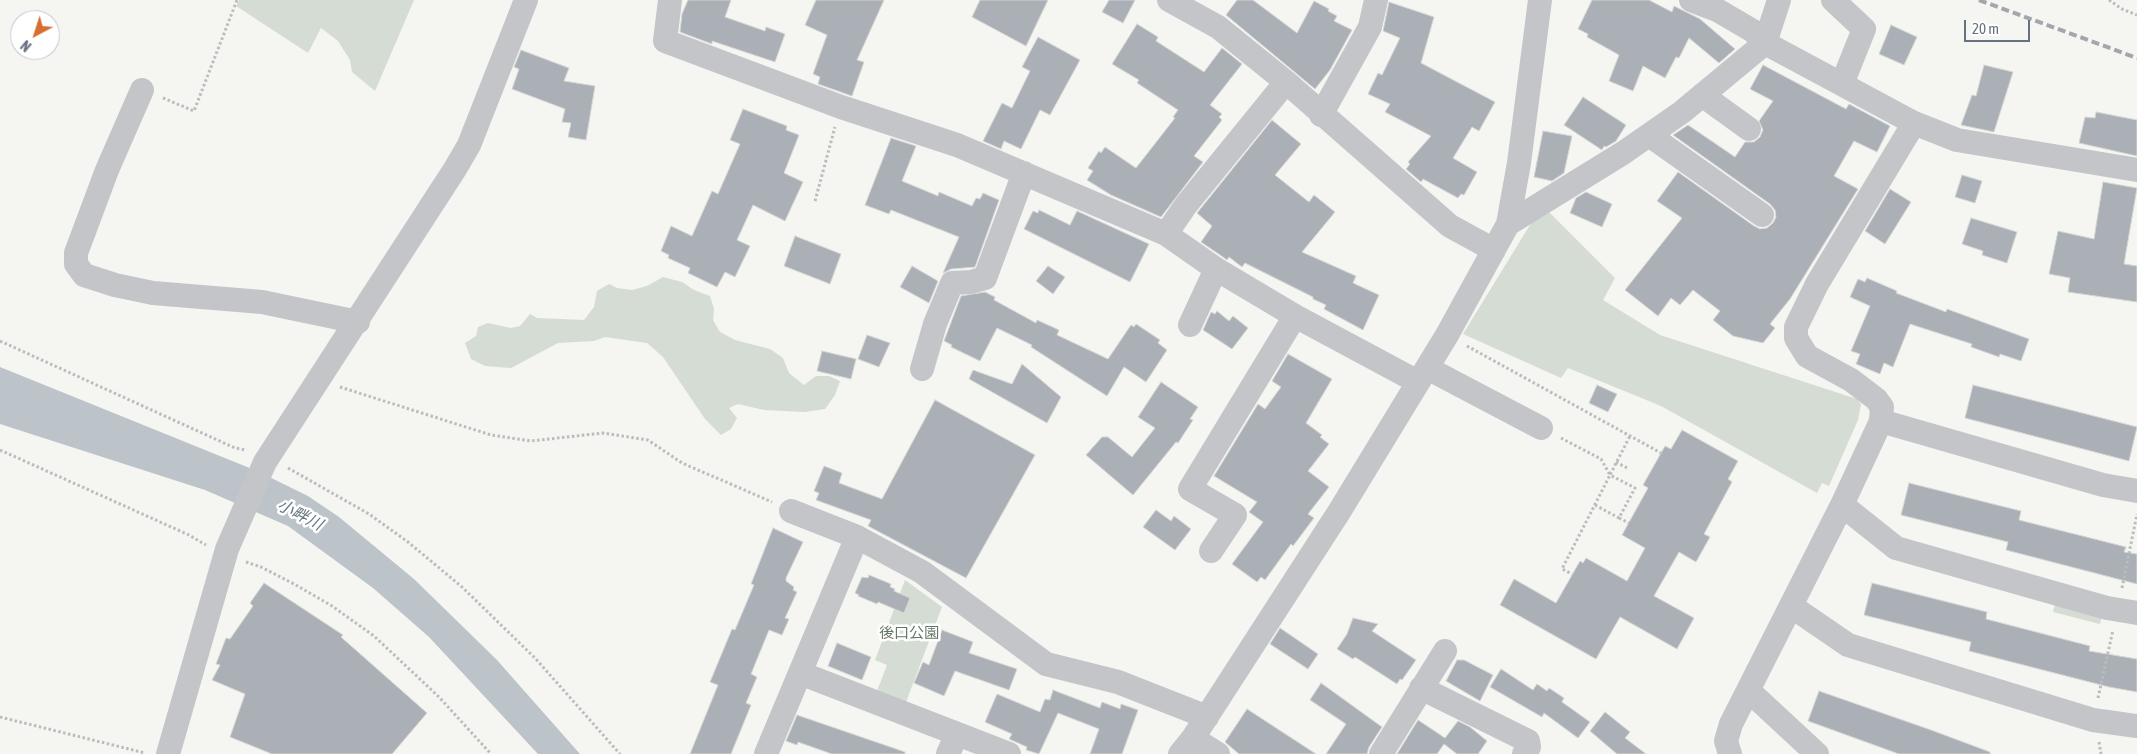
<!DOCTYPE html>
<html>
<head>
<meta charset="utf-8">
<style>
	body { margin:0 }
	#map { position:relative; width:2137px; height:754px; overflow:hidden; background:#f5f5f2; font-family:"Asap Condensed",sans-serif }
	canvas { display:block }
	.north { position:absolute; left:10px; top:10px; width:50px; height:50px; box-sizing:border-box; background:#fff; border:1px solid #c2c6cd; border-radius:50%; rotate:220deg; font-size:14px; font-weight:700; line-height:20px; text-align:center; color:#667181 }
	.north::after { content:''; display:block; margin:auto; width:18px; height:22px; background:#d66f31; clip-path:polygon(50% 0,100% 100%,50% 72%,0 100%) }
	.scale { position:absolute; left:1964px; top:20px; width:66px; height:22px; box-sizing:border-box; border:2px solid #667181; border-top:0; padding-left:6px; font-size:15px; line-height:18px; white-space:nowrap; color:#667181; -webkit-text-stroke:4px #fff; paint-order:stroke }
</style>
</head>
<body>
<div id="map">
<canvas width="2137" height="754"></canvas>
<div class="north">N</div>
<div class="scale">20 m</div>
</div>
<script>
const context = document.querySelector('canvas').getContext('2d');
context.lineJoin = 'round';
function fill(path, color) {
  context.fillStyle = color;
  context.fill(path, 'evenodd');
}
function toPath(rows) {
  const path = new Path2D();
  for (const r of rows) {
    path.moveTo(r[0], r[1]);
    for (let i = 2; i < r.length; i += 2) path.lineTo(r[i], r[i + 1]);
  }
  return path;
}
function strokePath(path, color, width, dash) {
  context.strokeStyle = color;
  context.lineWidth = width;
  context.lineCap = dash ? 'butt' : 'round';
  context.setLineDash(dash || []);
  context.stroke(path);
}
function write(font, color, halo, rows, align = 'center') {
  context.font = font + ' "Asap Condensed","Noto Sans JP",sans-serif';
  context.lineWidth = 5;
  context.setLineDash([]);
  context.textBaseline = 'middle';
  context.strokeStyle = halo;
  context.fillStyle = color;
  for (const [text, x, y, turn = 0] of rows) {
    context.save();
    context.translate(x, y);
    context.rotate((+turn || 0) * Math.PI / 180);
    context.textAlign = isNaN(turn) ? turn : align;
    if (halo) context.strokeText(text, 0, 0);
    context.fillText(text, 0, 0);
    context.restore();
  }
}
fill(toPath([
	[239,0,414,0,375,91,352,72,350,60,338,41,321,28,308,53,236,6],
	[1549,212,1615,278,1603,300,1660,335,1857,399,1861,404,1858,420,1829,486,1822,483,1817,493,1661,406,1568,368,1561,378,1463,334,1533,220],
	[663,277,682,282,694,290,710,296,714,309,713,320,720,332,735,340,770,349,783,358,789,373,804,385,816,376,829,376,840,381,835,395,825,409,805,412,764,410,738,404,729,408,737,418,731,429,721,435,705,419,663,357,647,343,605,337,594,341,558,343,511,368,485,366,471,359,465,343,476,336,478,327,488,323,511,328,520,326,530,314,537,318,584,320,594,307,597,291,609,284,617,288,632,290,647,286],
	[905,580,942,607,906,702,877,691,887,665,875,660],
	[2056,600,2103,611,2100,624,2053,612]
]), '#d5dcd3');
fill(toPath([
	[0,367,257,471,308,496,339,517,414,579,497,660,580,754,538,754,429,637,373,588,288,526,205,490,0,424]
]), '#bdc4c9');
const building = toPath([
	[688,0,731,0,725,17,765,31,766,27,785,34,775,62,712,41,712,44,680,32,682,14,688,0],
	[816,0,884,0,857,60,864,62,852,96,818,84,820,77,813,74,827,35,805,25,816,0],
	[980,0,1048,0,1026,46,972,17,980,0],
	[1109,0,1135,0,1123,23,1102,12,1109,0],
	[1237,0,1253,0,1297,33,1314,1,1329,9,1328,11,1337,16,1334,21,1352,30,1330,70,1315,89,1226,15,1237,0],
	[1592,0,1649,0,1672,12,1674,6,1700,19,1735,49,1719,63,1689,38,1679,58,1676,57,1665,78,1643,66,1633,91,1609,81,1619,55,1587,37,1588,34,1578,29,1592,0],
	[1389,2,1434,17,1421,63,1495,102,1479,131,1472,127,1453,158,1477,172,1464,195,1461,194,1458,198,1423,179,1421,182,1406,169,1410,164,1408,162,1431,136,1385,112,1390,104,1368,94,1378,73,1382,75,1400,38,1383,31,1389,2],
	[1137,24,1158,37,1156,41,1204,72,1222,48,1242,64,1210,105,1222,114,1219,117,1222,120,1194,156,1203,162,1161,217,1111,195,1087,180,1093,171,1088,168,1099,151,1101,153,1105,147,1136,168,1175,118,1173,117,1178,110,1137,83,1139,80,1112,64,1137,24],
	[1891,25,1917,37,1904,65,1879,54,1891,25],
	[1038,37,1080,60,1050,115,1040,110,1021,149,1004,141,1001,149,983,141,1002,103,1012,108,1030,71,1022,67,1038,37],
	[521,50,569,68,564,81,595,86,586,140,568,137,571,123,562,122,565,109,512,89,519,69,514,67,521,50],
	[1763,65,1846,109,1849,104,1890,126,1877,152,1854,141,1834,176,1858,189,1790,299,1770,324,1775,328,1763,343,1733,336,1713,320,1720,311,1693,290,1680,305,1671,298,1658,316,1625,290,1682,218,1657,201,1678,172,1754,226,1760,229,1767,228,1773,223,1776,217,1775,210,1770,204,1673,135,1688,125,1735,157,1745,142,1754,142,1760,137,1763,130,1759,121,1773,101,1750,89,1763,65],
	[1984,65,2013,72,1994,132,1961,125,1972,95,1976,96,1984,65],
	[1583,97,1626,125,1616,141,1606,147,1604,146,1602,150,1564,125,1583,97],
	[743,109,787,126,786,130,799,135,784,173,803,182,785,221,753,205,737,240,750,246,735,277,725,272,717,287,688,273,690,268,668,258,669,255,661,251,671,226,692,236,712,191,718,194,740,144,730,140,743,109],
	[2096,112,2137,120,2137,156,2079,143,2085,117,2095,118,2096,112],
	[1272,120,1301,144,1275,175,1309,202,1314,195,1335,212,1302,252,1356,276,1353,283,1379,295,1363,330,1324,309,1326,305,1313,299,1313,297,1245,263,1242,267,1229,257,1227,260,1223,257,1201,242,1212,226,1197,213,1272,120],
	[1543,131,1572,136,1564,173,1552,181,1534,177,1543,131],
	[891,138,916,146,902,181,938,196,939,192,972,206,976,198,980,199,983,193,999,200,975,267,951,269,943,273,959,237,891,210,889,214,865,205,891,138],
	[1962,175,1982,181,1975,203,1955,197,1962,175],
	[2103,182,2137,188,2124,264,2137,266,2137,302,2068,292,2070,278,2049,274,2058,231,2094,239,2103,182],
	[1890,189,1911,202,1885,244,1865,231,1890,189],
	[1586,192,1612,204,1602,227,1570,213,1576,198,1586,192],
	[1039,210,1070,225,1077,211,1149,244,1130,282,1024,229,1033,211,1038,213,1039,210],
	[1971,218,2017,232,2007,263,1982,255,1983,251,1962,244,1971,218],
	[795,236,841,254,830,284,784,266,795,236],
	[912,266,938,281,929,303,900,287,912,266],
	[1048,266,1065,277,1053,294,1036,281,1048,266],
	[1867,278,1897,291,1896,293,1946,312,1947,309,2029,339,2021,361,2000,354,1999,357,1971,347,1972,344,1910,324,1893,367,1884,363,1880,374,1856,364,1860,354,1851,351,1870,306,1850,297,1858,279,1865,282,1867,278],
	[985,292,995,297,994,300,1036,323,1037,320,1059,330,1057,335,1108,359,1131,325,1134,327,1136,324,1160,340,1158,343,1167,350,1146,382,1124,367,1107,396,1031,347,1032,345,997,328,980,361,951,347,952,345,944,341,961,296,985,292],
	[1217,311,1229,321,1233,316,1248,328,1232,349,1203,330,1211,312,1215,314,1217,311],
	[867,335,890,343,879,367,858,359,867,335],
	[822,351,856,359,851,379,817,371,822,351],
	[1288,354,1332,379,1306,423,1322,435,1320,437,1329,444,1308,471,1329,487,1308,514,1314,518,1293,546,1291,544,1265,580,1261,577,1257,582,1232,564,1263,522,1249,512,1257,502,1214,476,1258,404,1265,409,1281,387,1272,381,1288,354],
	[1022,364,1061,397,1047,423,969,379,973,370,1012,384,1022,364],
	[1161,382,1198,407,1190,419,1193,420,1178,443,1176,442,1133,495,1086,455,1102,437,1108,437,1132,457,1155,428,1138,417,1161,382],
	[1597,385,1617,394,1608,412,1589,403,1597,385],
	[1973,385,2137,427,2129,461,1965,418,1973,385],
	[935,400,1035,455,966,578,868,526,871,520,816,500,819,493,814,491,824,466,842,473,839,483,882,499,935,400],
	[1682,430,1738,461,1728,479,1732,482,1704,534,1710,537,1696,562,1679,552,1654,596,1694,618,1677,649,1620,617,1596,659,1500,605,1514,579,1556,603,1580,561,1583,563,1586,558,1627,581,1645,548,1622,535,1648,488,1643,485,1665,446,1671,449,1682,430],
	[1909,483,2021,511,2019,520,2126,547,2124,552,2137,554,2137,584,2006,550,2008,542,1901,515,1909,483],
	[1156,510,1171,521,1174,516,1191,529,1175,550,1143,527,1156,510],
	[773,528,803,542,786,578,786,581,794,587,793,590,797,592,785,618,789,619,782,635,769,630,751,674,757,677,746,703,751,705,731,754,690,754,718,685,710,682,732,629,735,630,754,585,751,584,773,528],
	[869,575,891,584,890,587,895,589,894,591,910,598,904,613,878,602,877,604,858,596,859,595,855,593,862,577,868,578,869,575],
	[264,583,343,635,341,637,427,713,392,754,272,754,230,737,245,694,212,680,220,665,216,664,226,638,230,639,253,606,250,603,264,583],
	[1872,583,1987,612,1986,619,2090,646,2089,651,2137,659,2137,692,2109,687,1969,651,1971,642,1864,615,1872,583],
	[1353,618,1378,624,1372,631,1416,660,1402,680,1400,679,1397,684,1355,657,1353,659,1337,649,1347,634,1353,618],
	[1280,628,1318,654,1308,669,1270,644,1280,628],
	[942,630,973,642,969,653,1017,669,1009,690,955,671,944,696,914,683,923,662,929,665,942,630],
	[837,643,871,657,862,680,828,666,837,643],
	[1457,660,1464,660,1493,675,1480,701,1446,681,1457,660],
	[1501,669,1533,690,1537,684,1547,691,1549,688,1564,698,1562,702,1590,722,1578,738,1544,713,1542,717,1490,687,1501,669],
	[1321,683,1382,727,1369,747,1367,754,1326,754,1346,724,1310,700,1321,683],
	[1053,690,1100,708,1102,702,1120,709,1121,704,1138,710,1122,754,1090,754,1099,729,1058,713,1039,754,1026,750,1027,747,1009,739,1012,734,985,722,997,694,1040,712,1045,699,1050,700,1053,690],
	[1819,691,1931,730,1990,752,1990,754,1899,754,1808,721,1819,691],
	[1247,709,1316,754,1239,754,1225,742,1247,709],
	[1605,712,1630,732,1625,738,1646,754,1617,754,1590,731,1605,712],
	[797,715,905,752,905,754,832,754,798,742,797,745,786,741,797,715],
	[1418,720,1445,738,1458,721,1470,727,1487,741,1478,754,1457,754,1444,744,1437,754,1397,754,1418,720]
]);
fill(building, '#aab0b6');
strokePath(building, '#d6d6d4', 1);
strokePath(toPath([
	[2109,0,2122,9,2137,15],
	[163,98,194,111,237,0],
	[815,201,835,127],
	[0,341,235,448,246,450],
	[1467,346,1661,453],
	[340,387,491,435,531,441,603,433,648,440,682,463,772,502],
	[1561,438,1601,459,1610,475,1562,569,1572,574],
	[0,450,189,535,206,545],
	[1616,462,1629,469],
	[288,468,369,514,408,542,462,587,535,658,620,754],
	[1595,505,1619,518,1635,488,1610,475,1630,436],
	[1619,518,1629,523],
	[246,562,261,567,294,584,332,606,374,636,439,697,491,754],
	[2122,588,2137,514],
	[2098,698,2113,630],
	[0,717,145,753],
	[2099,742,2101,754]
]), '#babcbe', 3, [2.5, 2.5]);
strokePath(toPath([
	[670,0,665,41,841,107,957,145,1166,234,1216,269,1295,316,1418,382],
	[1169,0,1218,27,1286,82,1450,226,1494,250],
	[1691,0,1717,10,1753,31,1765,43,1914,123,1957,140,2137,170],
	[1833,0,1864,29,1842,84],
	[142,90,107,170,76,253,76,264,84,275,115,285,153,293,262,302,358,322],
	[1702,95,1749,129],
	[1321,115,1370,27,1376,0],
	[1649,135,1762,215],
	[1508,224,1623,153,1682,112,1765,43,1779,0],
	[1166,234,1186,205,1286,82],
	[1190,325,1216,269],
	[1427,368,1541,428],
	[922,369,935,324,952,283,971,282,985,278,1024,173],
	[1881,421,2103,485,2137,491],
	[1842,505,1896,548,2107,608,2137,613],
	[791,511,857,537],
	[1211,551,1235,515,1190,489,1295,316],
	[1791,606,1848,645,2093,720,2137,726],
	[1421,688,1528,741,1529,747,1524,754],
	[1749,691,1817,754],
	[1193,738,1218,754],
	[168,754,227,549,265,462,455,169,469,145,526,0],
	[766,754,800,673],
	[948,754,957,734],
	[1009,754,800,673,857,537,922,572,1046,664,1118,682,1207,717],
	[1180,754,1193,738,1339,512,1447,335,1508,224,1519,163,1540,0],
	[1381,754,1445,651],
	[1730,754,1726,741,1731,724,1842,505,1881,421,1882,407,1876,399,1851,380,1807,356,1796,338,1796,327,1817,284,1914,123]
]), '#c3c5c9', 24);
strokePath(toPath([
	[1979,0,2137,58]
]), '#a3a7ad', 4, [8, 4]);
write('15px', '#667865', '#fff', [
	["後口公園",909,633]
]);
write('italic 16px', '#677885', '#fff', [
	["小畔川",300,515,27]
]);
</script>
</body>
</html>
